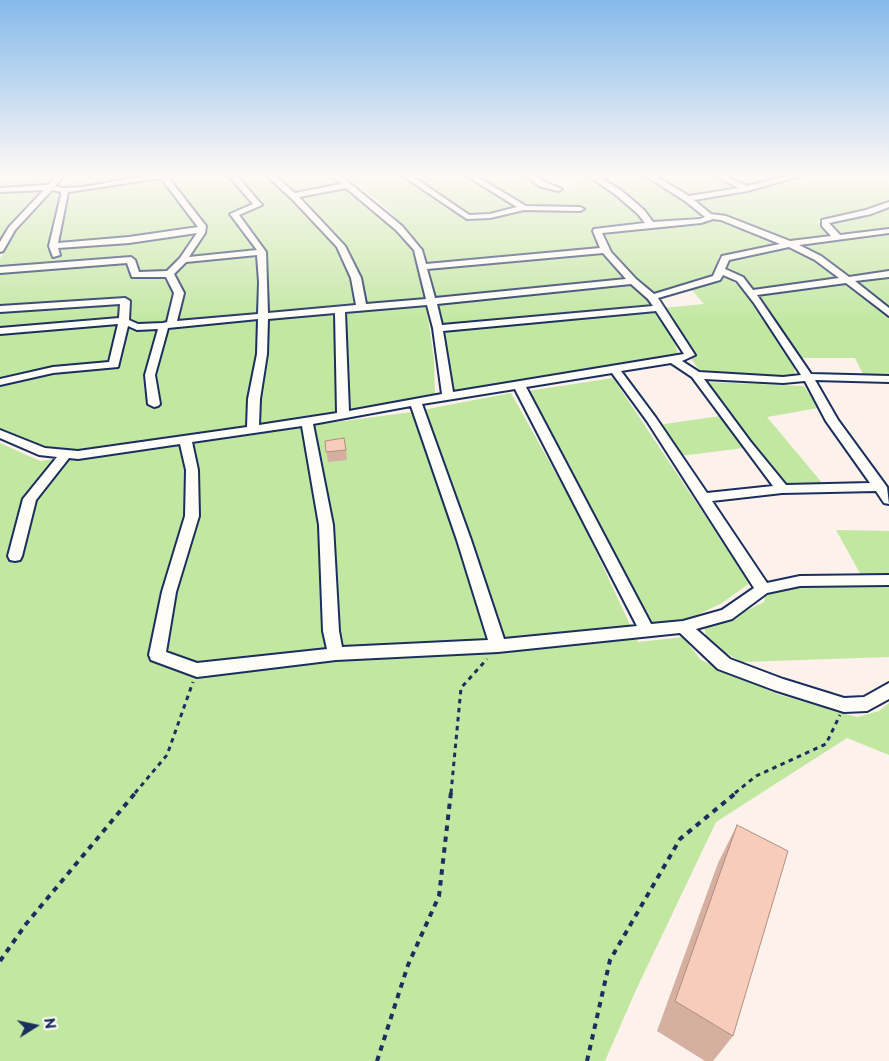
<!DOCTYPE html>
<html>
<head>
<meta charset="utf-8">
<style>
	body { margin:0 }
	#map { position:relative; width:889px; height:1061px; overflow:hidden; background:#fcf2eb; font-family:"Playpen Sans",sans-serif }
	canvas { display:block }
	.north { position:absolute; left:10px; top:1001px; width:50px; height:50px; -webkit-text-stroke:4px #fdfcf7; paint-order:stroke; rotate:80deg; font-size:14px; font-weight:700; line-height:20px; text-align:center; color:#1b2f5e }
	.north::after { content:''; display:block; margin:auto; width:18px; height:22px; background:#1b2f5e; clip-path:polygon(50% 0,100% 100%,50% 72%,0 100%) }
</style>
</head>
<body>
<div id="map">
<canvas width="889" height="1061"></canvas>
<div class="north">N</div>
</div>
<script>
const context = document.querySelector('canvas').getContext('2d');
context.lineJoin = 'round';
function fill(path, color) {
  context.fillStyle = color;
  context.fill(path, 'evenodd');
}
function toPath(rows) {
  const path = new Path2D();
  for (const r of rows) {
    path.moveTo(r[0], r[1]);
    for (let i = 2; i < r.length; i += 2) path.lineTo(r[i], r[i + 1]);
  }
  return path;
}
function strokePath(path, color, width, dash) {
  context.strokeStyle = color;
  context.lineWidth = width;
  context.lineCap = dash ? 'butt' : 'round';
  context.setLineDash(dash || []);
  context.stroke(path);
}
fill(toPath([
	[0,176,55,176,23,210,0,243],
	[65,176,156,176,79,189,65,187,61,181],
	[168,176,336,176,373,202,418,248,434,359,435,397,337,416,53,453,0,430,0,259,22,221,52,188,69,191,102,188],
	[342,176,528,176,549,186,566,189,575,189,577,185,560,177,545,181,535,176,591,176,622,197,647,222,591,227,601,240,605,253,624,280,435,299,429,285,422,246,379,201],
	[598,176,651,176,707,215,654,223,628,197],
	[657,176,789,176,690,197],
	[803,176,889,176,889,201,872,207,817,221,829,233,829,236,787,241,712,213,694,200],
	[889,205,889,230,856,234,838,232,829,221],
	[718,217,776,240,776,244,718,256,718,273,650,294,621,269,602,230],
	[889,234,889,273,851,277,802,245,840,238],
	[795,245,843,278,753,290,738,275,728,270,727,265,731,258],
	[726,276,745,291,764,317,794,364,795,377,699,370,691,358,681,335,663,308,704,304,691,289],
	[889,277,889,308,858,282],
	[847,281,889,314,889,374,863,374,855,358,802,358,758,294],
	[631,283,654,306,674,341,680,359,448,396,433,303],
	[613,378,750,583,722,603,687,620,653,626,555,448,528,391],
	[708,382,804,386,818,408,767,417,823,484,784,486],
	[511,393,579,515,638,642,683,637,701,660,777,694,857,717,879,711,889,703,889,755,847,738,716,822,636,990,605,1061,0,1061,0,443,40,461,412,412],
	[720,416,744,448,680,456,658,425],
	[836,530,889,531,889,576,862,577],
	[889,585,889,657,742,662,707,642,704,625,732,618,764,602,766,588]
]), '#c1e7a1');
const minor = toPath([
	[56,176,64,176,55,186,64,188,83,187,146,176,167,176,206,226,205,233,189,257,257,250,230,214,253,204,229,176,237,176,262,205,239,215,266,252,268,313,356,305,351,278,337,247,293,200,267,176,275,176,295,193,341,184,332,176,341,176,402,226,422,250,426,264,600,248,593,231,594,229,645,223,638,214,616,195,589,176,598,176,622,191,644,210,653,222,700,219,705,217,685,201,646,176,655,176,689,196,739,188,715,176,725,176,747,186,788,176,801,176,747,191,694,200,711,214,726,216,790,241,831,236,822,226,822,220,866,210,889,202,889,207,871,214,829,223,840,235,889,229,889,233,799,245,821,256,849,277,889,271,889,277,855,281,889,308,889,316,846,283,757,295,811,374,889,376,889,382,815,380,838,420,887,487,889,504,884,503,876,491,782,493,712,501,767,583,800,576,889,575,889,585,800,586,767,593,732,619,696,629,730,659,783,679,844,698,864,697,889,683,889,699,867,711,844,712,774,690,718,669,680,633,498,652,336,660,197,677,151,660,149,655,162,592,185,516,186,470,180,444,78,459,69,458,36,500,22,556,20,560,15,561,10,560,8,556,23,499,57,457,39,455,0,438,0,430,45,448,78,451,247,427,248,399,257,354,258,319,168,328,155,375,160,404,158,406,154,407,148,404,145,375,158,329,137,330,128,326,118,367,53,373,0,385,0,379,53,367,109,362,118,324,0,334,0,328,119,318,120,304,0,312,0,306,125,298,130,301,129,320,138,324,163,323,167,322,174,293,166,277,132,277,127,263,0,273,0,267,131,257,135,260,139,272,167,271,180,258,197,233,129,243,58,248,60,255,53,257,49,246,61,195,61,192,52,190,15,230,3,251,0,252,0,242,9,227,44,190,0,192,0,188,48,185,56,176],
	[161,178,198,227,129,237,58,243,68,192,161,178],
	[346,188,396,230,414,250,426,299,366,304,361,278,345,246,299,197,346,188],
	[713,219,721,220,780,244,722,256,713,276,654,294,636,279,611,252,602,233,701,223,713,219],
	[789,247,815,260,839,278,753,290,743,277,725,269,729,260,789,247],
	[603,253,626,279,435,298,427,269,603,253],
	[257,255,259,282,258,314,177,321,184,293,174,274,186,262,257,255],
	[723,275,737,281,754,303,801,375,783,377,699,372,682,361,695,355,658,298,720,280,723,275],
	[631,284,648,299,653,306,442,325,437,304,631,284],
	[427,305,433,328,442,394,349,411,345,312,427,305],
	[656,311,684,354,453,392,443,331,656,311],
	[335,313,337,413,259,425,260,399,267,354,268,319,335,313],
	[671,363,692,377,773,486,707,493,656,418,621,371,671,363],
	[612,373,647,421,754,588,722,610,683,621,651,624,526,387,612,373],
	[704,379,783,383,805,381,826,421,870,483,786,485,750,441,704,379],
	[515,389,637,626,504,639,471,540,422,404,515,389],
	[411,406,457,540,488,640,342,647,339,631,333,525,313,424,411,406],
	[302,426,319,525,323,631,327,649,197,663,166,652,176,592,199,516,198,470,192,442,302,426],
	[403,176,412,176,469,215,490,214,517,207,467,176,476,176,526,206,580,207,584,209,580,211,524,210,490,218,467,219,403,176],
	[526,176,535,176,545,182,562,189,558,191,539,186,526,176]
]);
strokePath(minor, '#1b2f5e', 4);
strokePath(toPath([
	[135,793,167,755,193,682],
	[451,793,461,688,487,659],
	[735,793,756,776,826,744,840,715]
]), '#1b2f5e', 3, [4.5, 4.5]);
strokePath(toPath([
	[0,961,26,924,136,792],
	[377,1061,408,965,439,896,451,792],
	[587,1061,610,960,680,839,737,792]
]), '#1b2f5e', 4, [5.5, 5.5]);
fill(minor, '#fdfcf7');
fill(toPath([
	[325,441,346,450,347,460,328,462],
	[737,825,733,1036,713,1061,705,1061,657,1031,718,863]
]), '#d5afa0');
const building = toPath([
	[344,438,346,450,326,452,325,441,344,438],
	[737,825,788,851,733,1036,675,1001,737,825]
]);
fill(building, '#f8ccba');
strokePath(building, '#ae8f82', 1);
const sky = context.createLinearGradient(0, 0, 0, 325);
sky.addColorStop(0, '#86baea');
sky.addColorStop(0.54, '#fef9f6');
sky.addColorStop(1, '#fef9f600');
context.fillStyle = sky;
context.fillRect(0, 0, 889, 325);
</script>
</body>
</html>
